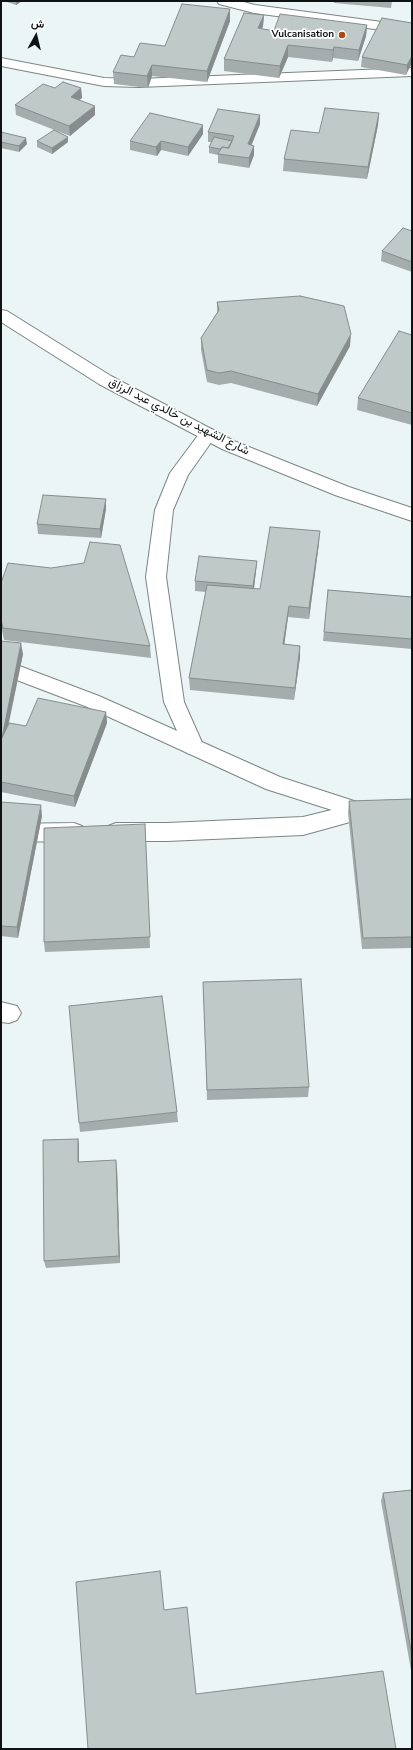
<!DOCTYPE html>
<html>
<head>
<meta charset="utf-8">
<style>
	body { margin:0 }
	#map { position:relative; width:413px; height:1750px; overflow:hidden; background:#ebf5f5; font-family:"Nunito Sans",Vazirmatn,sans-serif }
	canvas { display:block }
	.frame { position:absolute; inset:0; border:2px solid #0e1212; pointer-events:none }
	.north { position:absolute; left:16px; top:16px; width:40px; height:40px; -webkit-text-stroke:3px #fff; paint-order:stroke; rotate:8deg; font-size:11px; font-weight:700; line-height:16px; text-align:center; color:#0e1212 }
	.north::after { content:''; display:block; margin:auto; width:14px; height:18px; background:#0e1212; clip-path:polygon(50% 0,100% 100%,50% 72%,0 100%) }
</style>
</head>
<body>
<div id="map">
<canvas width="413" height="1750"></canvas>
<div class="frame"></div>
<div class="north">ش</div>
</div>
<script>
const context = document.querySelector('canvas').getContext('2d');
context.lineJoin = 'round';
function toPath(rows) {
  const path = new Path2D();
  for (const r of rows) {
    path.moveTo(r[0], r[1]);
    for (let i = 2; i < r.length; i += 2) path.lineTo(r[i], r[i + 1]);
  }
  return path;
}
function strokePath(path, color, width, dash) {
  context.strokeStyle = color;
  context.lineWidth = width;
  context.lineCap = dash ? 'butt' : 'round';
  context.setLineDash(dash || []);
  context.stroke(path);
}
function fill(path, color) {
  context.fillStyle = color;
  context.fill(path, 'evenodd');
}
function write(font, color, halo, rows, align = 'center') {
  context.font = font + ' "Nunito Sans",Vazirmatn,sans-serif';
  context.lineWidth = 3.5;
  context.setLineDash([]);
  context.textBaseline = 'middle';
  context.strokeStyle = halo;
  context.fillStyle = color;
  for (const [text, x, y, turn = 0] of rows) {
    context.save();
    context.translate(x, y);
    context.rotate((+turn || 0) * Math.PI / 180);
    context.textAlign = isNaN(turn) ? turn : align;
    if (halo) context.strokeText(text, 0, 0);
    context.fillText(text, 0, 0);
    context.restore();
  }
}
const street = toPath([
	[217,1,240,1,255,5,412,26,412,34,254,13,219,4,217,1],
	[1,58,104,78,139,79,412,68,412,76,139,87,104,86,1,66,1,58],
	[208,428,214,430,217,434,188,475,173,510,166,577,184,702,204,747,201,753,194,755,187,753,164,702,146,577,155,510,170,473,202,430,208,428],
	[360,803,368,805,371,811,368,817,303,835,167,841,116,841,108,838,105,832,108,826,116,823,167,823,303,817,360,803],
	[74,823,82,826,85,832,82,838,74,841,1,842,1,824,74,823],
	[1,1002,17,1006,21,1013,17,1020,9,1023,1,1022,1,1002]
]);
const secondary = toPath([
	[1,310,7,311,111,376,234,441,349,487,412,508,412,521,335,495,222,449,99,384,1,322,1,310],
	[1,659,99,696,280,777,360,803,412,806,412,822,360,819,266,789,85,706,1,674,1,659]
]);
strokePath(street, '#7c8585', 2);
strokePath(secondary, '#7c8585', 2);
fill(street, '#fff');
fill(secondary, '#fff');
fill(toPath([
	[6,1,22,1,16,5,7,2],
	[334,1,392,1,391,8,334,3],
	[264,15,263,26,262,29,274,31,367,25,366,36,358,61,333,58,332,62,288,57,279,78,224,71,224,59],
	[230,21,207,82,152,76,148,88,114,84,113,72,134,57],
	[412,23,406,75,361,67,362,57],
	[55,88,81,88,82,98,79,100,95,115,70,136,16,115,15,105],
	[379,113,378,125,367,179,283,171,284,159,319,133],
	[260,115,260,124,251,145,254,146,254,155,249,168,218,163,218,155,209,153,209,147,212,142,208,142,208,132],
	[1,123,2,132,27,144,19,152,1,148],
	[203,134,188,156,161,150,157,156,130,150,130,141],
	[37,141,68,142,52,154,37,147],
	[412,231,412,272,381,261,382,251],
	[217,302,350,346,317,406,231,383,219,385,207,382,201,350,201,338,217,313],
	[412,335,412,425,357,410,358,398],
	[106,499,106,509,101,538,38,534,37,524],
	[319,543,309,619,288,617,284,644,300,646,300,657,294,700,190,690,189,678,206,592,195,591,195,581,257,561,256,571,254,589,260,589],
	[1,583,150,646,151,658,4,640,1,625],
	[328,590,412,597,412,649,323,641],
	[1,641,23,654,9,723,26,726,106,712,107,723,75,807,1,792],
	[412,799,412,948,362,949,348,813,349,801],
	[1,802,42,816,18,938,1,936],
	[145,824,150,948,45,952,44,942],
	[203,982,309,1087,308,1097,207,1100],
	[177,1112,178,1122,80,1132,79,1123],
	[78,1139,79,1146,79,1162,117,1168,120,1263,46,1268,44,1261],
	[412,1490,412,1676,381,1501,383,1493]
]), '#a4adac');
fill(toPath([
	[16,1,22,1,16,5],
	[230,9,230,21,207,82,207,71],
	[264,15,263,26,258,40,258,28],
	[367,25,366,36,358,61,359,50],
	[288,45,288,57,279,78,280,66],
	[334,47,333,58,332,62,333,50],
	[412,56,412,63,406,75,407,65],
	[152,65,152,76,148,88,147,76],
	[81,88,82,98,71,106,71,97],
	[95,106,95,115,70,136,69,126],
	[379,113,378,125,367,179,368,167],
	[260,115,260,124,248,154,248,144],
	[1,123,2,133,1,133],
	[203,125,203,134,188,156,188,147],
	[68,137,68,142,52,154,52,148],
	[26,138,27,144,19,152,19,146],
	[161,141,161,150,157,156,156,147],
	[254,146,254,155,249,168,249,158],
	[351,334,350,346,317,406,318,394],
	[106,499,106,509,101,538,100,529],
	[320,531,319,543,309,619,309,608],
	[257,561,256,571,253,596,253,586],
	[289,606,288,617,283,655,283,644],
	[21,643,23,654,3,749,2,738],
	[300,646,300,657,294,700,295,688],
	[106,712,107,723,75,807,74,796],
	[41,805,42,816,18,938,17,927],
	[78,1139,79,1146,79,1169,78,1162],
	[116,1160,117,1168,120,1263,119,1256]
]), '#868d8c');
const building = toPath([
	[182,4,230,9,207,71,152,65,147,76,113,72,121,55,134,57,140,43,165,46,182,4],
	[244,13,264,15,258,28,274,31,280,14,367,25,359,50,334,47,333,50,288,45,280,66,224,59,244,13],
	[382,18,412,23,412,56,407,65,362,57,382,18],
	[63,82,81,88,71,97,95,106,69,126,15,105,43,84,55,88,63,82],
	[325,108,379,113,368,167,284,159,291,130,319,133,325,108],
	[218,109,260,115,248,144,254,146,249,158,218,154,222,147,229,148,234,136,208,132,218,109],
	[150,113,203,125,188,147,161,141,156,147,130,141,150,113],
	[54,130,68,137,52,148,37,141,54,130],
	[1,132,26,138,19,146,1,142,1,132],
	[214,137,232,141,228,148,222,147,220,149,209,147,214,137],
	[403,228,412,231,412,262,382,251,403,228],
	[300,296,344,306,351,334,318,394,231,371,219,373,207,370,201,338,219,310,217,302,300,296],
	[399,331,412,335,412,413,358,398,399,331],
	[43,495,106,499,100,529,37,524,43,495],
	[270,527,320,531,309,608,289,606,283,644,300,646,295,688,189,678,207,585,260,589,270,527],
	[90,542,120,545,150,646,3,628,1,620,1,583,8,563,51,568,84,563,90,542],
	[199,556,257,561,253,586,195,581,199,556],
	[328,590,412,597,412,639,324,632,328,590],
	[1,641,21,643,2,738,9,723,26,726,38,698,106,712,74,796,1,782,1,641],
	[412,799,412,937,363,938,349,801,412,799],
	[1,802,41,805,17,927,1,926,1,802],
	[145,824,150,937,44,942,44,828,145,824],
	[301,979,309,1087,207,1090,203,982,301,979],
	[162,996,177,1112,79,1123,69,1006,162,996],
	[78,1139,78,1162,116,1160,119,1256,44,1261,43,1140,78,1139],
	[412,1490,412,1656,383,1493,412,1490],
	[160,1571,164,1610,187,1607,196,1694,383,1671,396,1749,88,1749,76,1582,160,1571]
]);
fill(building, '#bfc9c8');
strokePath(building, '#868d8c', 1);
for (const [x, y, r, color] of [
	[342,35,4,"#ab4813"]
]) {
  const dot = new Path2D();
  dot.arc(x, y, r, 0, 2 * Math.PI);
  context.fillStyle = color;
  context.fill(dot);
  strokePath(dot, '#fff', 1.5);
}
write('bold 10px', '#0e1212', '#fff', [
	["Vulcanisation",334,35]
], 'right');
write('12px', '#0e1212', '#fff', [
	["شارع الشهيد بن خالدي عبد الرزاق",179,417,27]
]);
</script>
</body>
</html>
